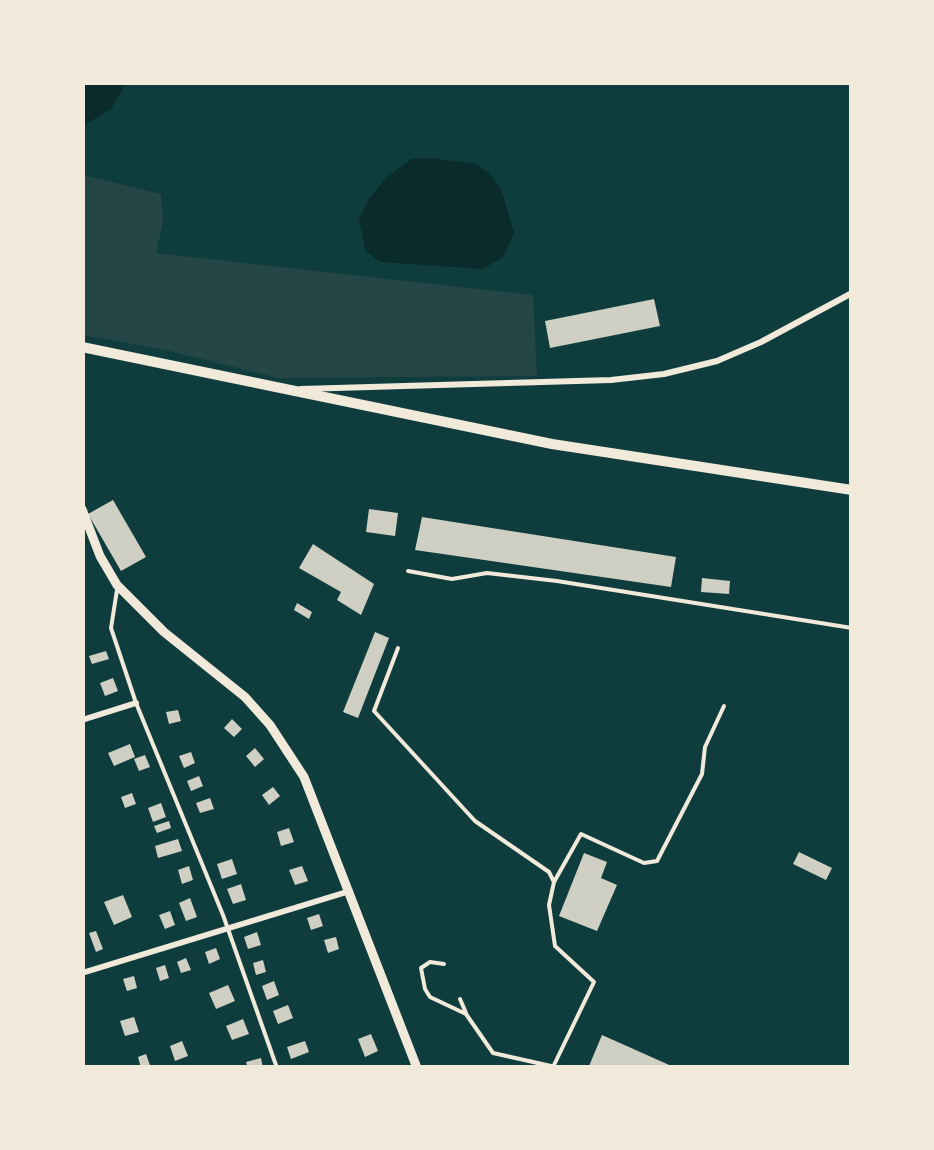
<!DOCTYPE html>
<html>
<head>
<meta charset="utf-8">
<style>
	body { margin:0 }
	#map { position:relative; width:934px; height:1150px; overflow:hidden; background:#0f3d3e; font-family:Helvetica,sans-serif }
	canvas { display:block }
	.frame { position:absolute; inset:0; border:85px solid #f1e9da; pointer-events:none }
</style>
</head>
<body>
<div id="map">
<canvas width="934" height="1150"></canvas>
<div class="frame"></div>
</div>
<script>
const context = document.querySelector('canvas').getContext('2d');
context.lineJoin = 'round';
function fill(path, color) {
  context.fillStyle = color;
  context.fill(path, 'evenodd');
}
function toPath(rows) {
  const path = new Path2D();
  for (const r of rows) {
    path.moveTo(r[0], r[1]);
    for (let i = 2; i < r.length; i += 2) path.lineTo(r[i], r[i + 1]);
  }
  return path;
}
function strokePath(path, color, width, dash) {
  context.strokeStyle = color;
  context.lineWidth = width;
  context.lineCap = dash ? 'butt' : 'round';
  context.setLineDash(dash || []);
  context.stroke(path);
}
fill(toPath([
	[83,175,161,194,163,222,156,253,533,295,537,376,278,378,166,350,83,335]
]), '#244646');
fill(toPath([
	[82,83,83,82,126,83,111,109,83,126],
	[431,158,476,164,490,174,502,192,514,233,503,257,483,269,380,262,365,250,359,219,368,200,386,178,412,159]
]), '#0a2a2b');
fill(toPath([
	[654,299,660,326,550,348,545,321],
	[113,500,146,557,121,571,88,514],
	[369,509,398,513,395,536,366,532],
	[422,517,676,557,671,587,415,550],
	[313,544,374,584,361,615,337,600,341,592,299,568],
	[702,578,730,581,729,594,701,592],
	[297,603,312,612,309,619,294,610],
	[375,632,389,638,358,718,343,712],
	[106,651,109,659,92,664,89,656],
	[113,678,118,691,105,696,100,683],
	[178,710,181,721,169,724,166,712],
	[232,719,242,729,234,737,224,728],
	[130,744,135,757,114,766,108,753],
	[255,748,264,759,255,767,246,756],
	[191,752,195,763,184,768,179,756],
	[145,755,150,767,139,771,134,759],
	[199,776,203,786,191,791,187,781],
	[273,787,280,796,269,805,262,795],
	[132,793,136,804,125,808,121,797],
	[210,798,214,809,200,813,196,803],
	[161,803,166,817,153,822,148,808],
	[169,821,171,828,157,833,154,826],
	[289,828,294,842,281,846,277,832],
	[178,839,182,851,158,858,155,846],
	[799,852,832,868,826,880,793,864],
	[584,853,607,862,601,878,617,885,597,931,559,916],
	[232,859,237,874,222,879,217,864],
	[189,866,193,880,182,884,178,870],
	[302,866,308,881,295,885,289,870],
	[241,884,246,900,233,904,227,889],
	[123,895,132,917,114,925,104,902],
	[190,898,197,917,186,921,179,903],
	[170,911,175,925,165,929,159,915],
	[319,914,323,926,311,930,307,918],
	[96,931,103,949,96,952,89,933],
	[257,932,261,945,248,949,244,937],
	[336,937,339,949,328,953,324,940],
	[216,948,220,959,209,964,205,952],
	[186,958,191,970,181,973,177,962],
	[263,960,266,972,256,975,253,963],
	[165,965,169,978,160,981,156,968],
	[134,976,137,988,127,991,123,979],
	[274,981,279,995,267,1000,262,986],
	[228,985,235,1001,216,1009,209,993],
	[288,1005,293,1018,278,1024,273,1011],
	[134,1017,139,1032,125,1036,120,1021],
	[243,1019,249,1034,232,1040,226,1026],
	[371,1034,378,1051,365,1057,358,1039],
	[602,1035,676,1068,589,1066],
	[182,1041,188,1056,175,1061,170,1046],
	[305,1041,309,1052,291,1059,287,1047],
	[146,1054,151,1068,141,1068,138,1057],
	[261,1058,263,1068,248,1068,246,1062]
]), '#cfcfc3');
strokePath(toPath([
	[408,571,452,579,487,573,557,581,852,628],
	[117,590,111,628,136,703,223,915,277,1068],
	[398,648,374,711,475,821,549,872,554,882,549,905,555,946,594,982,554,1065],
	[554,882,581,834,644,863,657,861,702,774,705,747,724,706],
	[444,964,430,962,421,968,425,989,430,997,466,1014,493,1053,560,1068],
	[460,999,466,1013]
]), '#f1e9da', 4);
strokePath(toPath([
	[301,389,611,380,664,374,717,361,761,342,852,293],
	[82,720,136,703],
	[82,973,350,891]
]), '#f1e9da', 6);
strokePath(toPath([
	[82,509,100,556,117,585,164,632,245,697,270,725,304,777,417,1068]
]), '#f1e9da', 9);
strokePath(toPath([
	[82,347,552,444,852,490]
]), '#f1e9da', 10);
</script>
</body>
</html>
